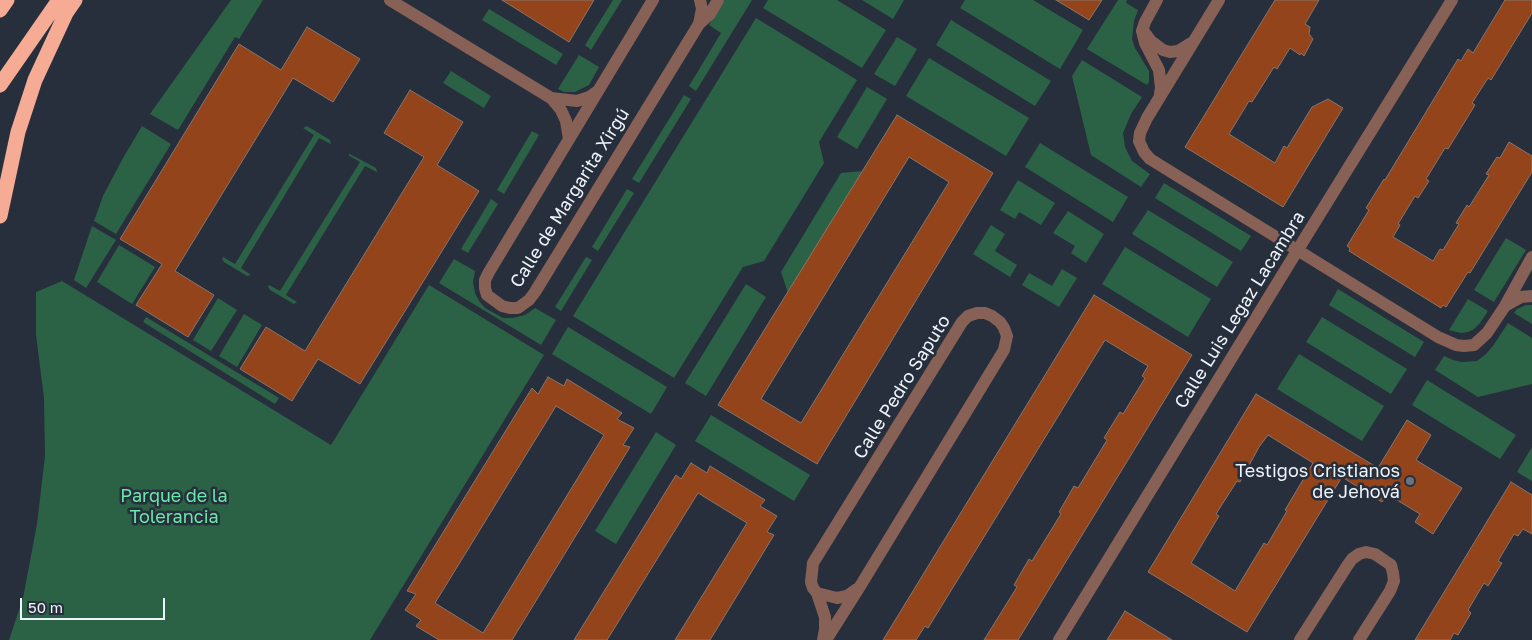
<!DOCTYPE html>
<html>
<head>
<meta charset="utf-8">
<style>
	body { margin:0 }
	#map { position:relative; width:1532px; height:640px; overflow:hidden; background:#262f3b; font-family:"Golos Text",sans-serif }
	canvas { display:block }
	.scale { position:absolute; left:20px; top:598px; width:145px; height:22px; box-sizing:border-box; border:2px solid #eef4fc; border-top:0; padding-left:6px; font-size:15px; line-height:18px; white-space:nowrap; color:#eef4fc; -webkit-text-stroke:4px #262f3b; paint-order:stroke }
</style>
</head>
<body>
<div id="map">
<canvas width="1532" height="640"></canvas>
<div class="scale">50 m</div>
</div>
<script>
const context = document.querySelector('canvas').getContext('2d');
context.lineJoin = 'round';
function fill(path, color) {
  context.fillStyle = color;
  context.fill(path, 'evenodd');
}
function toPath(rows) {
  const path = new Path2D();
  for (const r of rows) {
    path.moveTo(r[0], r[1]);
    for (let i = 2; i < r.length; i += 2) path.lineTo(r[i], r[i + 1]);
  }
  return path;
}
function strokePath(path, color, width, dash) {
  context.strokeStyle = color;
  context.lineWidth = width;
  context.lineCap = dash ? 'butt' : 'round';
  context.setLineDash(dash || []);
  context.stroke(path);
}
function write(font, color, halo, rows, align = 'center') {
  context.font = font + ' "Golos Text",sans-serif';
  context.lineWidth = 5;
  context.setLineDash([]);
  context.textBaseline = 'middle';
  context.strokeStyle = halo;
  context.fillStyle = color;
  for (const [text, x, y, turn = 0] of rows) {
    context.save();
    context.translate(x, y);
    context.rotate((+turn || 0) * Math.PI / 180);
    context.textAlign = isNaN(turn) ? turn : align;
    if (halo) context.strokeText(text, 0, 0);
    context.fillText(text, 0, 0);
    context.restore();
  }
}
fill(toPath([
	[231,0,263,0,239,39,235,37,178,130,150,114],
	[613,0,622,0,591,50,585,45],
	[724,0,752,0,696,91,689,86,721,33,709,25],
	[768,0,837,0,886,30,862,68,763,8],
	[862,0,904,0,893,19],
	[965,0,1033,0,1083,30,1060,69,960,8],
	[1118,0,1127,0,1126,3,1138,10,1134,21,1132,39,1135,48,1149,71,1149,82,1147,85,1087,49],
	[489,9,563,54,556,65,482,20],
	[756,18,857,80,819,142,824,163,764,261,743,267,674,378,573,316],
	[951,20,1051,81,1035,106,936,45],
	[897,37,917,49,895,86,874,74],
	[579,55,599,67,589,85,575,92,564,92,558,89],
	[929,58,1029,118,1006,156,906,96],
	[1082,60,1142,97,1131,114,1123,133,1125,147,1132,161,1150,174,1141,187,1091,155,1072,76],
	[451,71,491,96,484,108,443,83],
	[867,87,887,99,857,149,837,137],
	[684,95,691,99,639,183,632,179],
	[142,126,171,144,116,234,94,221,103,196,123,158],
	[307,126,330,140,331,144,319,138,241,268,251,275,247,276,224,262,222,259,223,257,235,264,314,135,303,128],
	[532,131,539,135,504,194,497,190],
	[1040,143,1128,197,1113,222,1025,167],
	[350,154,376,168,377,172,365,166,286,295,297,302,294,304,270,290,268,287,269,285,280,291,360,162,348,155],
	[863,171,788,293,781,272,841,173],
	[1018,180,1055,203,1041,225,1019,212,1015,219,1000,210],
	[1164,183,1251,236,1241,251,1155,198],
	[627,189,634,193,598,251,592,247],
	[491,199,498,204,468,253,461,249],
	[1148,210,1233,262,1217,287,1132,234],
	[1068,211,1104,234,1086,263,1071,253,1075,246,1053,233],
	[991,225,1005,234,995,251,1017,265,1010,277,973,254],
	[92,226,116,240,86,288,74,280],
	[1506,238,1526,250,1494,302,1474,290],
	[119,245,155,267,132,304,97,282],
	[1125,247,1211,299,1188,337,1102,284],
	[586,257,592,260,561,311,555,307],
	[454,259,475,271,473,282,475,293,479,301,485,308,503,318,513,318,525,315,535,308,556,320,541,345,439,283],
	[1062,269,1077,278,1059,307,1022,285,1029,273,1052,286],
	[62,281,331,445,429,285,544,355,370,640,9,640,23,598,37,524,45,456,44,398,36,335,36,292],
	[746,284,766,297,706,396,685,383],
	[1338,289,1424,342,1415,357,1329,305],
	[218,298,237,310,211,351,193,340],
	[1468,299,1488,311,1480,323,1474,329,1468,332,1461,333,1449,330],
	[1526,305,1532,305,1532,324,1514,313,1517,309],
	[244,314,262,325,237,367,219,356],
	[146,317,279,398,275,404,143,322],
	[1322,317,1407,369,1391,394,1306,342],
	[1508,323,1532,338,1532,384,1478,397,1435,370,1444,356,1453,360,1462,362,1477,361,1486,354,1493,346],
	[568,327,667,387,651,414,552,354],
	[1299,354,1384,406,1362,441,1277,389],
	[1427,380,1516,435,1500,459,1412,405],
	[711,415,810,475,794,501,695,441],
	[656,432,676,445,616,544,595,531],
	[1532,447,1532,481,1517,472]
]), '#2b6246');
const building = toPath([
	[502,0,594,0,569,42,502,0],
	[1056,0,1102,0,1089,20,1056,0],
	[1275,0,1319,0,1305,24,1310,27,1309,34,1313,39,1304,56,1301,53,1300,55,1290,48,1277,69,1274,67,1252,102,1249,101,1229,134,1275,163,1284,146,1287,148,1312,107,1328,99,1343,108,1283,207,1185,147,1275,0],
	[1505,0,1532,0,1532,13,1491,80,1488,78,1472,103,1475,105,1448,149,1445,148,1426,179,1429,181,1418,198,1415,196,1398,224,1400,225,1393,237,1433,261,1440,249,1443,250,1459,224,1456,223,1467,205,1469,207,1489,175,1486,174,1497,157,1500,158,1509,142,1532,156,1532,172,1470,273,1468,272,1446,307,1443,305,1441,308,1349,251,1350,248,1347,246,1369,210,1366,208,1384,179,1385,180,1458,59,1461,61,1468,49,1473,53,1505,0],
	[307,27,360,59,333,102,293,78,175,271,214,295,188,337,136,305,162,264,120,239,239,44,281,70,307,27],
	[410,90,463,122,437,165,479,191,360,384,318,359,292,401,240,369,266,327,305,351,424,157,384,133,410,90],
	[897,115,993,173,817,464,718,405,897,115],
	[909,157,949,182,801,423,761,399,909,157],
	[1094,295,1192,355,1018,640,984,640,1017,587,1014,585,1029,559,1032,561,1061,514,1059,512,1074,486,1078,488,1107,440,1104,438,1120,412,1123,414,1145,378,1142,376,1148,366,1105,340,928,628,925,626,916,640,883,640,1094,295],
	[548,377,564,386,567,379,622,413,617,419,634,428,623,445,630,447,512,640,439,640,416,626,421,620,405,610,416,594,407,591,532,388,538,394,548,377],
	[556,406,604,435,483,633,435,603,556,406],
	[1256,394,1378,468,1407,420,1431,435,1416,460,1462,488,1433,534,1415,522,1420,514,1387,494,1382,502,1342,477,1247,632,1148,572,1256,394],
	[1268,435,1313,463,1285,510,1287,511,1267,545,1264,543,1235,591,1191,563,1219,516,1216,514,1237,481,1240,482,1259,447,1268,435],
	[691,463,707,473,710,466,765,500,760,506,777,516,767,532,774,535,710,640,675,640,747,523,698,493,607,640,574,640,676,475,681,479,691,463],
	[1511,482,1532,495,1532,534,1523,529,1518,536,1514,534,1498,561,1502,563,1488,586,1484,583,1468,610,1471,613,1458,635,1454,633,1450,640,1415,640,1511,482],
	[1125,611,1172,640,1107,640,1125,611]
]);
fill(building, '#93441b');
strokePath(building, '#87756d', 1);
strokePath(toPath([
	[390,0,551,98,561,110,566,121,569,139],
	[653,0,489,272,485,280,485,288,487,295,502,306,510,308,518,308,529,300,535,292,699,24,702,9,700,0],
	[1157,0,1145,22,1142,31,1145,43,1159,70,1161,88,1160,94],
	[1219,0,1147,118,1140,133,1139,141,1144,152,1150,159,1438,337,1456,345,1464,346,1474,345,1487,333,1505,306,1532,257],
	[699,24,710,14,718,0],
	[1145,33,1151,41,1163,50,1170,52,1178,51,1191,43],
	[551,98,577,101,589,97,598,91],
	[1505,306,1521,297,1532,296],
	[817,593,837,598,847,596,857,589],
	[823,640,825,629,825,617,817,593,813,588,811,582,813,563,962,322,968,316,977,313,985,313,992,316,1000,322,1004,328,1007,336,1004,350,859,588,826,640],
	[1059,640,1297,251,1452,0],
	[1300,640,1347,566,1352,559,1359,554,1366,552,1375,554,1391,565,1393,573,1394,581,1390,591,1359,640]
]), '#876156', 12);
strokePath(toPath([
	[0,10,7,0],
	[0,85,59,0],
	[0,216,18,132,35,80,66,13,75,0]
]), '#f6ab95', 15);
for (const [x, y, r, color] of [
	[1410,481,5,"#6b7280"]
]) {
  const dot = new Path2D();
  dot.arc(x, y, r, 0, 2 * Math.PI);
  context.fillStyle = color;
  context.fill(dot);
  strokePath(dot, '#262f3b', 2);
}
write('18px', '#eef4fc', '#262f3b', [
	["Calle de Margarita Xirgú",570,198,-58],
	["Calle Luis Legaz Lacambra",1240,310,-58],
	["Calle Pedro Saputo",902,387,-58]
]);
write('18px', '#eef4fc', '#262f3b', [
	["Testigos Cristianos",1400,471],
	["de Jehová",1400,492]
], 'right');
write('18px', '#68e9a8', '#262f3b', [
	["Parque de la",174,496],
	["Tolerancia",174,517]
]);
</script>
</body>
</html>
